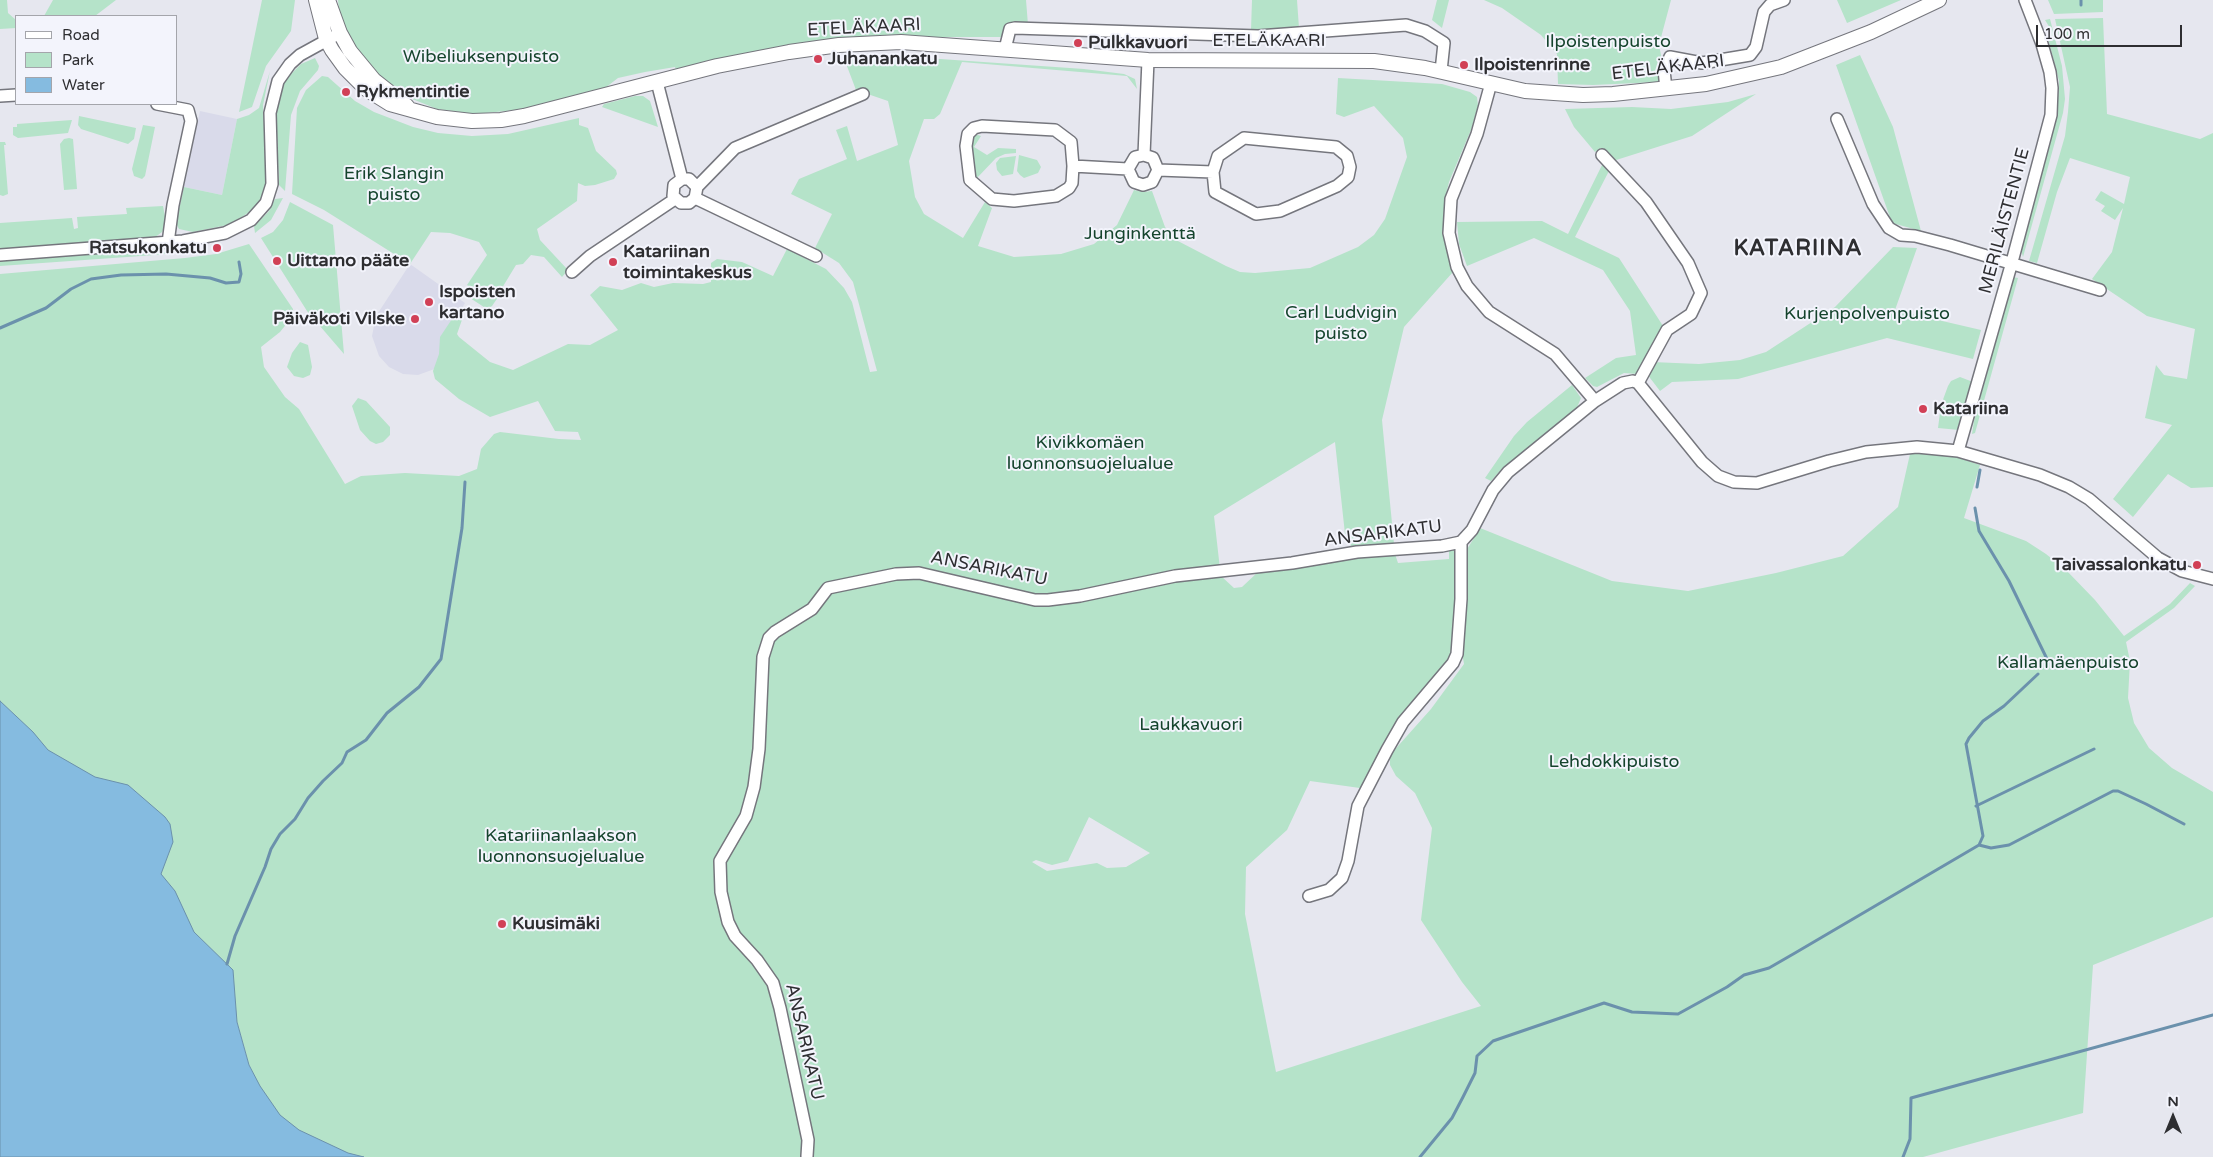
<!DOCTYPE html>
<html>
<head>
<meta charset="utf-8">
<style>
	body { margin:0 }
	#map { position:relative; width:2213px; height:1157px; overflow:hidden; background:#e6e7ef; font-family:"Varela Round",sans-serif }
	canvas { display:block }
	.legend { position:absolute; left:15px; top:15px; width:162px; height:90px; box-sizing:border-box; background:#f3f4fc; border:1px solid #a4a5ab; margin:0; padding:6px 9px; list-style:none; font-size:15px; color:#2e2e31 }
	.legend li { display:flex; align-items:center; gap:10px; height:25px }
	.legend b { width:25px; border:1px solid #a4a5ab }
	.north { position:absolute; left:2148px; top:1092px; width:50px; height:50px; -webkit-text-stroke:4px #f3f4fc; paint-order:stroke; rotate:0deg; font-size:14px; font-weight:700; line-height:20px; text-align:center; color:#2e2e31 }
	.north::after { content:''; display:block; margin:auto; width:18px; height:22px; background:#2e2e31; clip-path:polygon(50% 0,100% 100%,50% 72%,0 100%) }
	.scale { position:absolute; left:2036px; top:25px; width:146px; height:22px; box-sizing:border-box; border:2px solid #2e2e31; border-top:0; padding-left:6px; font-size:15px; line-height:18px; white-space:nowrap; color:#2e2e31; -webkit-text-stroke:4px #f3f4fc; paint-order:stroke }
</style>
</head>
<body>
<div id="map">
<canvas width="2213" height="1157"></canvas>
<ul class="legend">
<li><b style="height:6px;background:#fff"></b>Road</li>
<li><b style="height:14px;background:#b5e3c9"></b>Park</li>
<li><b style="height:14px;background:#85bbe0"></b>Water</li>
</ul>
<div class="north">N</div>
<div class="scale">100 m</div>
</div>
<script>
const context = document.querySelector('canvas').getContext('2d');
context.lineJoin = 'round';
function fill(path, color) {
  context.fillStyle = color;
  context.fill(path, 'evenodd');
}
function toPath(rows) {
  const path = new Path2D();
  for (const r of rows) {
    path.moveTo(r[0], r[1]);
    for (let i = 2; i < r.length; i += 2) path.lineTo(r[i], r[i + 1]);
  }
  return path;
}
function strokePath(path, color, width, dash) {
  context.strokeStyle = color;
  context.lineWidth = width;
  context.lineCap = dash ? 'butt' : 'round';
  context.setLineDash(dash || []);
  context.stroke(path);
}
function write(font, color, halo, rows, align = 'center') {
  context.font = font + ' "Varela Round",sans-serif';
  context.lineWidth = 4;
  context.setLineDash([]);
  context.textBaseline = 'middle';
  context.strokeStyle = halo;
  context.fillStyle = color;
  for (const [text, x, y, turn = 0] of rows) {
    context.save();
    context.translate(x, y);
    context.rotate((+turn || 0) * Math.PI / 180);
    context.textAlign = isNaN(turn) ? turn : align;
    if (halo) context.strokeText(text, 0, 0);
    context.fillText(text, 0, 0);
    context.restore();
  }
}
fill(toPath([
	[200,111,237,119,222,195,184,187],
	[410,264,465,303,445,336,440,367,418,375,403,374,389,367,379,356,372,336,376,316]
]), '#d9daea');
fill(toPath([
	[0,0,7,0,8,13,16,20,16,28,0,29],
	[53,0,116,0,95,16,44,16],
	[262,0,295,0,291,31,266,66,252,107,239,112],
	[338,0,1026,0,1028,25,1010,23,1003,37,871,37,776,47,676,70,675,67,645,72,618,78,605,88,595,92,516,110,475,114,437,109,395,92,352,49,339,12],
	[1252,0,1297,0,1299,28,1251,30],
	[1437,0,1449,0,1442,28,1432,20],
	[1484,0,1671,0,1659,45,1662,60,1658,82,1593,85,1558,84,1557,54,1541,35,1502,8],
	[1837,0,1901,0,1847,23],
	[2048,0,2103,0,2103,12,2054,14],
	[2103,18,2107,114,2200,139,2213,133,2213,487,2191,488,2168,474,2133,517,2113,499,2172,425,2145,418,2156,365,2164,375,2187,379,2195,329,2147,316,2092,279,2112,252,2123,208,2115,220,2101,211,2105,206,2095,200,2101,191,2124,204,2130,177,2070,158,2057,192,2037,263,2029,261,2065,136,2068,112,2070,87,2055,19],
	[2050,19,2062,66,2065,99,2063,113,2023,257,2021,250,2057,112,2059,81,2047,34,2050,28,2045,20],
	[1860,55,1893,127,1921,231,1892,223,1836,65],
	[897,56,1084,69,1124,74,1135,79,1137,89,1127,76,962,62,940,114,934,119,924,119,909,161,915,197,924,214,963,238,985,202,992,208,978,246,1014,257,1061,254,1094,244,1117,225,1134,190,1143,192,1152,191,1165,227,1176,240,1226,266,1240,272,1255,273,1310,268,1358,247,1374,235,1385,219,1407,157,1403,138,1374,106,1344,117,1336,114,1338,78,1442,84,1470,92,1477,97,1478,106,1471,130,1449,182,1444,203,1444,238,1453,272,1404,327,1382,420,1394,544,1351,546,1345,534,1335,442,1214,516,1220,569,1049,597,931,579,1032,602,1172,579,1221,576,1234,588,1242,587,1259,571,1343,561,1360,556,1395,554,1398,563,1449,559,1449,551,1458,548,1453,644,1449,661,1367,789,1310,781,1287,830,1246,867,1245,914,1276,1072,1481,1006,1462,982,1421,920,1432,828,1415,793,1396,776,1390,765,1390,755,1431,709,1464,664,1461,646,1466,551,1480,528,1612,581,1688,591,1776,573,1843,556,1898,507,1910,454,1947,454,1980,465,1964,518,2026,541,2046,554,2066,570,2095,600,2124,636,2170,604,2190,583,2195,586,2174,608,2126,642,2130,661,2128,698,2134,723,2149,748,2172,768,2213,792,2213,917,2093,965,2083,1113,1923,1157,292,1157,249,1065,237,1022,0,743,0,274,185,258,216,254,249,244,293,309,292,317,280,332,261,347,264,367,285,397,299,409,345,484,361,476,405,473,459,476,477,469,481,449,494,434,500,432,559,439,581,440,578,432,555,431,538,401,490,417,459,399,435,379,433,371,439,354,440,337,460,307,464,314,457,334,459,337,490,362,513,370,568,344,590,345,618,330,590,295,600,286,622,290,641,283,654,287,673,283,703,284,711,282,711,263,717,259,742,262,773,276,787,249,826,269,844,288,852,302,870,372,877,371,853,282,839,263,815,248,832,214,791,194,799,179,847,159,836,130,847,126,857,161,898,145,888,101,856,90,845,61,851,61,853,58],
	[1089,817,1150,853,1126,867,1107,868,1097,863,1047,871,1032,862,1036,860,1052,865,1068,861],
	[315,58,319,66,318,70,300,91,291,115,285,191,279,185,276,111,285,80,301,64],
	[270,71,263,105,267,182,261,199,252,210,232,224,193,232,179,229,176,223,184,187,222,195,237,119,249,115,259,108],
	[322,76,328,77,355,101,374,112,413,127,438,133,472,136,508,134,579,118,579,125,588,128,596,151,616,170,617,174,614,179,595,185,585,186,578,183,577,201,537,229,540,240,568,270,562,277,544,257,531,255,523,264,516,265,502,288,503,290,492,306,487,309,470,298,475,290,467,285,487,255,479,242,450,233,431,232,410,264,324,210,292,194,297,108,306,90],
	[1756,94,1692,136,1613,161,1601,148,1595,152,1574,127,1565,109,1632,107,1671,109,1728,102],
	[635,96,643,96,650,101,658,127,602,107,604,104],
	[79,116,136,128,134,139,128,144,81,129,78,125],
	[72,120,68,133,18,138,13,135,13,127,17,127,17,124],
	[143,125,155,127,145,176,142,179,134,176,132,169],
	[975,134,981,136,974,147,987,155,998,148,1016,149,1016,153,1005,154,996,158,977,178,972,165,971,148],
	[69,138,73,139,77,189,64,190,60,144,64,139],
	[0,142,5,142,6,145,4,145,8,194,3,196,0,195],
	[1019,155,1037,160,1041,167,1038,173,1024,178,1020,175,1017,171],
	[1016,156,1013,174,1002,176,997,170,996,163,1000,158],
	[1604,161,1610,169,1575,237,1619,258,1665,329,1638,374,1624,373,1597,387,1593,386,1585,378,1616,358,1636,355,1630,311,1603,270,1534,238,1467,266,1459,244,1457,222,1542,221,1568,234],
	[283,198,271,220,255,233,254,226,269,211,275,199],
	[290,202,333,225,344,354,307,311,261,238,273,232,283,220],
	[163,206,165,216,167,212,164,228,162,232,154,238,0,249,0,223,72,218,74,229,78,228,77,217,127,214,126,208],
	[1893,247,1917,248,1895,310,1981,330,1973,359,1887,338,1738,379,1672,382,1660,391,1647,374,1652,362,1699,364,1740,360,1766,352,1835,307],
	[180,250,180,252,155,255,0,266,0,261,140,251,156,253],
	[2013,277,2018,278,1975,433,1972,434,1974,421],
	[300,342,308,345,312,367,310,375,303,378,294,376,287,367,292,353],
	[1960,377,1973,382,1959,430,1938,428,1941,405,1948,386,1951,381],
	[1572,385,1581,398,1576,410,1499,472,1491,481,1485,478,1514,436,1527,422],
	[358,398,366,401,390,427,390,435,383,442,376,444,370,441,360,430,352,406]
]), '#b5e3c9');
const water = toPath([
	[0,701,33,732,48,750,95,777,128,785,165,817,170,824,173,842,161,874,175,891,194,932,233,970,237,1022,249,1065,260,1086,280,1115,299,1130,348,1153,364,1157,0,1157,0,701]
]);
fill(water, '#85bbe0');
strokePath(water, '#6b91ac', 1);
strokePath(toPath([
	[2081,0,2081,5],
	[0,328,46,308,71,289,91,279,121,275,166,274,210,278,226,283,239,282,241,274,239,262],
	[1977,487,1980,470],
	[1975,508,1979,531,2009,581,2047,659,2046,668],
	[1976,806,2094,749],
	[1979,845,1991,848,2009,845,2113,791,2118,791,2146,804,2184,824],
	[227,964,235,936,265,867,271,849,280,834,295,819,308,798,323,781,342,763,347,752,366,740,387,713,419,687,441,659,462,528,465,482],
	[1420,1157,1452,1118,1463,1097,1475,1073,1477,1056,1493,1041,1604,1003,1632,1012,1678,1014,1727,987,1744,975,1769,968,1795,953,1979,845,1983,836,1966,744,1969,738,1983,721,2004,706,2038,674],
	[1903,1157,1910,1139,1911,1098,2213,1015]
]), '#6b91ac', 3);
const minor = toPath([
	[1005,49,1010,29,1015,28,1258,36,1406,25,1425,31,1444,43,1441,71],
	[657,82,682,179,674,185,673,196,681,203,689,203,695,198,697,187,689,179,682,179],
	[1491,83,1477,134,1451,199,1449,233,1457,267,1467,286,1489,312,1555,354,1595,401],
	[1666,89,1664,70,1670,57,1702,63,1750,55,1756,47,1764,12,1770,5,1784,0],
	[0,96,16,95],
	[157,104,188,110,191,121,173,205,168,243],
	[1837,119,1873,204,1889,228,1901,235,1915,236,1950,245,2100,290],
	[1144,155,1153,158,1158,170,1213,172,1215,192,1256,214,1280,211,1337,186,1348,177,1350,167,1347,156,1336,147,1244,138,1218,156,1213,172],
	[1144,155,1148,60],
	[1602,155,1646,202,1688,263,1701,293,1691,314,1667,330,1638,383],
	[1073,166,1072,183,1069,188,1056,196,1014,201,992,199,970,180,966,146,968,134,974,128,982,126,1055,130,1071,142,1073,166,1128,169,1135,157,1144,155],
	[1128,169,1134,182,1143,185,1152,182,1158,170],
	[697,187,735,148,863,94],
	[695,198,816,256],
	[0,255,183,241,225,233,251,220,266,203,272,184,270,113,278,81,290,64,300,55,340,33],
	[572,272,590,256,675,199],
	[1638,383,1702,462,1718,476,1734,482,1757,483,1829,461,1866,452,1917,447,1958,451,2040,475,2069,487,2089,499,2158,558,2182,571,2213,579],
	[1958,451,2012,262,2051,115,2052,88,2050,72,2042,44,2025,0],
	[1309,896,1329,890,1342,878,1348,861,1358,806,1387,750,1403,722,1453,663,1457,654,1461,599,1461,542],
	[807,1156,808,1140,780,1008,773,983,757,960,735,936,728,922,721,892,720,861,746,816,754,787,759,749,763,657,769,638,775,632,812,609,828,588,896,574,919,573,1035,600,1048,600,1080,596,1175,576,1292,563,1357,552,1442,546,1461,542,1472,530,1493,490,1508,472,1595,401,1623,383,1633,381,1638,383]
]);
const major = toPath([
	[316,0,326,39,332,50,345,68,366,89,390,104,437,117,472,121,501,120,524,116,717,66,789,52,839,45,901,42,1148,60,1374,61,1425,68,1525,91,1583,95,1613,94,1706,84,1781,67,1871,32,1939,0],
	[328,0,340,33,350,51,374,80,407,106]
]);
strokePath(minor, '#75767d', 14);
strokePath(major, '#75767d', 16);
strokePath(minor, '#fff', 11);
strokePath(major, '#fff', 14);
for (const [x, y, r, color] of [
	[1078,43,5,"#d14056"],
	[818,59,5,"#d14056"],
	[1464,65,5,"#d14056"],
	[346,92,5,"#d14056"],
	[217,248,5,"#d14056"],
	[277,261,5,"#d14056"],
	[613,262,5,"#d14056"],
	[429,302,5,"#d14056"],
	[415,319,5,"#d14056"],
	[1923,409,5,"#d14056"],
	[2197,565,5,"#d14056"],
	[502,924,5,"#d14056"]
]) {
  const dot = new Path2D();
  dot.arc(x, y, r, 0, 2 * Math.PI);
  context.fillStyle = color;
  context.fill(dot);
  strokePath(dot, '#f3f4fc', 2);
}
write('18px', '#2e2e31', '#f3f4fc', [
	["ETELÄKAARI",864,28,-3],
	["ETELÄKAARI",1269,41],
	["ETELÄKAARI",1668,68,-7],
	["MERILÄISTENTIE",2005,221,-75],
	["ANSARIKATU",1383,534,-7],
	["ANSARIKATU",989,569,11],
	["ANSARIKATU",804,1042,77]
]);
write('18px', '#15442d', '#f3f4fc', [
	["Ilpoistenpuisto",1608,42],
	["Wibeliuksenpuisto",481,57],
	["Erik Slangin",394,174],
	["puisto",394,195],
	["Junginkenttä",1140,234],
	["Carl Ludvigin",1341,313],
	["puisto",1341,334],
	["Kurjenpolvenpuisto",1867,314],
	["Kivikkomäen",1090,443],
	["luonnonsuojelualue",1090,464],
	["Kallamäenpuisto",2068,663],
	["Laukkavuori",1191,725],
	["Lehdokkipuisto",1614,762],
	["Katariinanlaakson",561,836],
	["luonnonsuojelualue",561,857]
]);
write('bold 18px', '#2e2e31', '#f3f4fc', [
	["Pulkkavuori",1088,43],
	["Juhanankatu",828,59],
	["Ilpoistenrinne",1474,65],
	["Rykmentintie",356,92],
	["Ratsukonkatu",207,248,"right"],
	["Katariinan",623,252],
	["toimintakeskus",623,273],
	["Uittamo pääte",287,261],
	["Ispoisten",439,292],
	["kartano",439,313],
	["Päiväkoti Vilske",405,319,"right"],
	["Katariina",1933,409],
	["Taivassalonkatu",2187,565,"right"],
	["Kuusimäki",512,924]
], 'left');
context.letterSpacing = '1px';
write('bold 22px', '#2e2e31', '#f3f4fc', [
	["KATARIINA",1798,249]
]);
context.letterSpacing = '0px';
</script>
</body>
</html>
